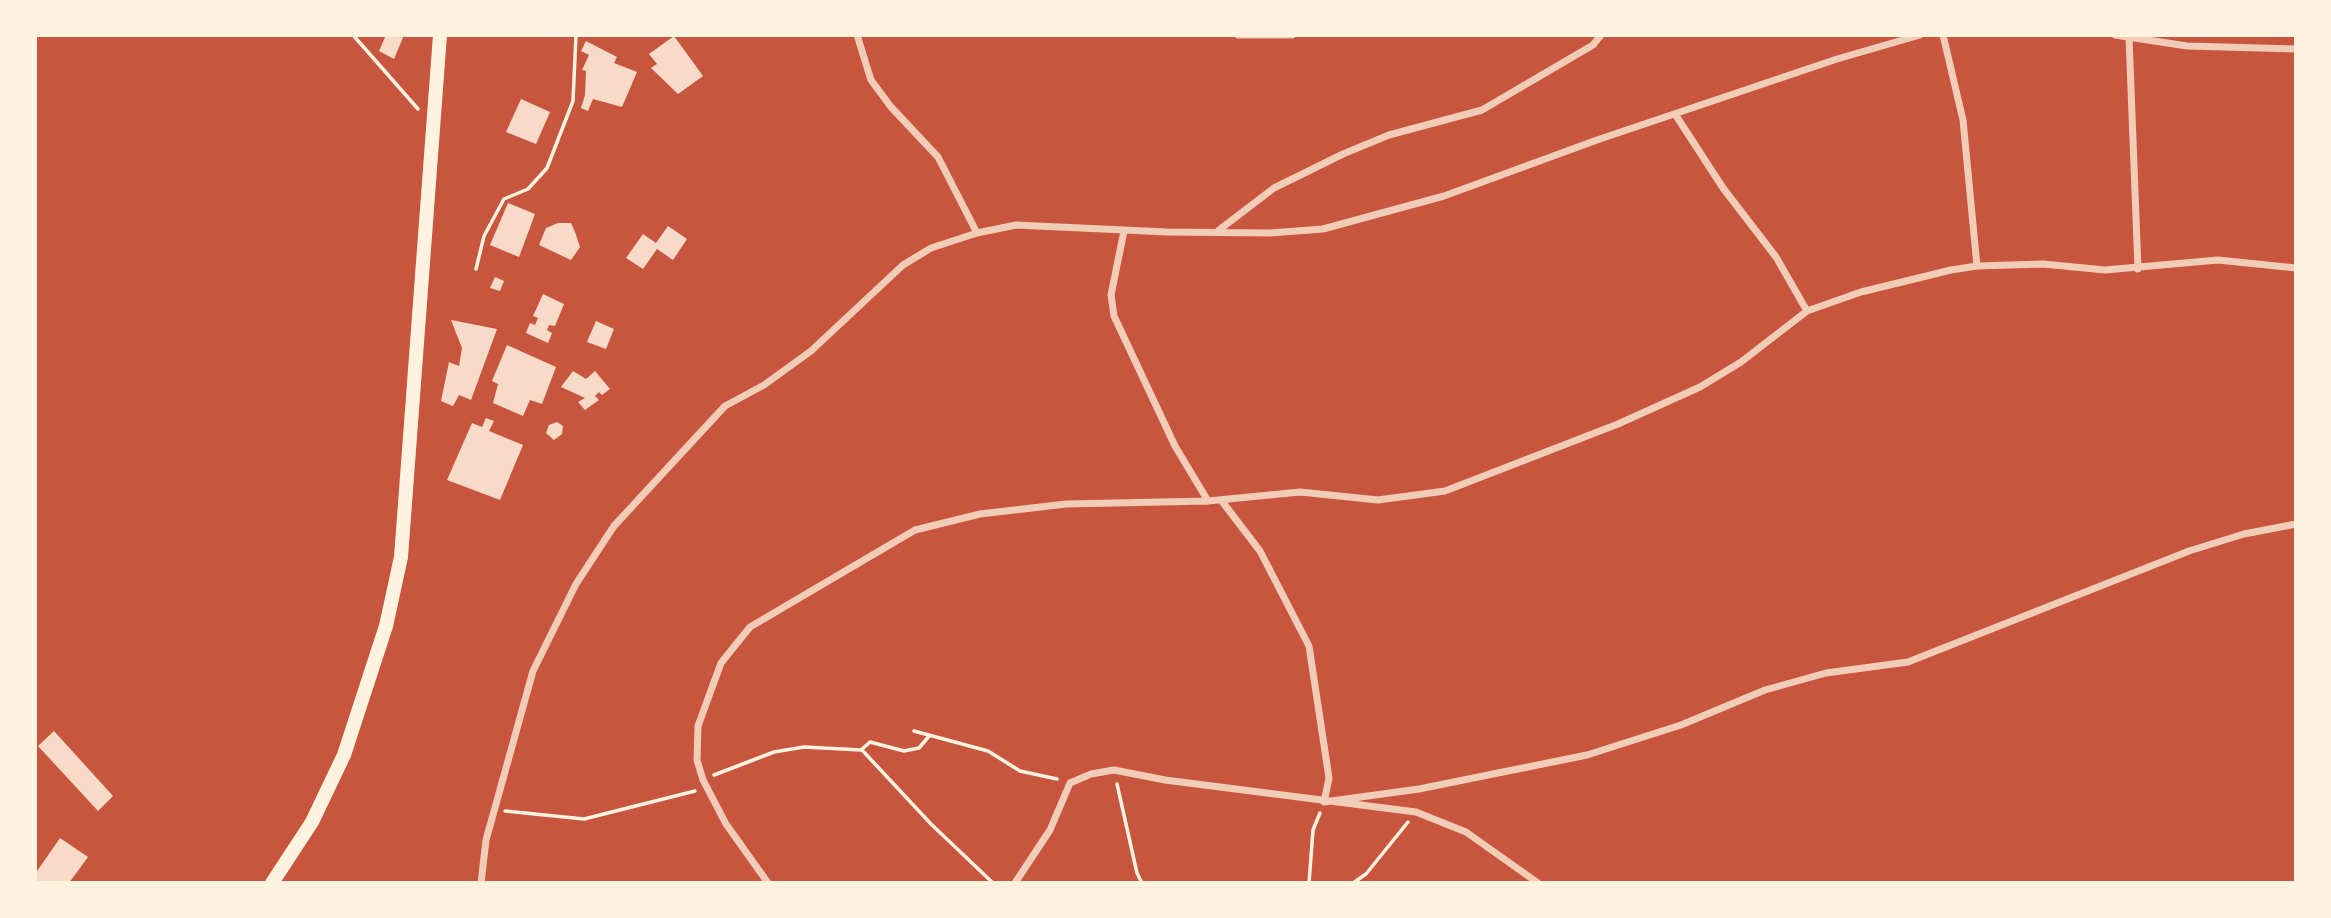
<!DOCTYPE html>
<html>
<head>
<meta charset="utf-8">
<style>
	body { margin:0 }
	#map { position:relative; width:2331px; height:918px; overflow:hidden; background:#c8553d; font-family:"Fira Sans",sans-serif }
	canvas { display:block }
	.frame { position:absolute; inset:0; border:37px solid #fff3e0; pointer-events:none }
</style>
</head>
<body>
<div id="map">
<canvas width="2331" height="918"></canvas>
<div class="frame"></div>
</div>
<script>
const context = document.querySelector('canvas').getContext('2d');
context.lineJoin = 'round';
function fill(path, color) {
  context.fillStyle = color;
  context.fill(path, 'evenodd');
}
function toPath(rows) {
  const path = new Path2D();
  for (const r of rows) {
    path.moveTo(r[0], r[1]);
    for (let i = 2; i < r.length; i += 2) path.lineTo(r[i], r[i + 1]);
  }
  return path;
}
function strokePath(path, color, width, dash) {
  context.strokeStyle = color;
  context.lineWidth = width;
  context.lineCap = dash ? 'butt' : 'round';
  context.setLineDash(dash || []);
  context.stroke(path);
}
fill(toPath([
	[386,35,404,35,394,59,379,51],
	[674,36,703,76,678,94,651,68,657,64,649,54],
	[586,41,617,57,614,63,637,72,622,107,593,99,588,111,581,108,585,95,586,71,582,70,589,55,581,51],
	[521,99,550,112,536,144,506,132],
	[508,203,535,214,519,257,490,245],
	[558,223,571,223,575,232,580,247,571,260,539,245,546,228],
	[668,226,687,239,673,260,657,249,643,269,626,258,643,234,656,243],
	[495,277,504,281,500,291,490,288],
	[543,294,564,304,555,326,549,325,547,330,552,333,548,343,526,333,530,323,535,325,538,318,533,316],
	[451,320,497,329,471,400,459,395,453,406,441,401,449,362,459,366,462,348],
	[596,321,614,329,606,349,587,342],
	[507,345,556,367,542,404,530,400,523,416,493,403,498,384,492,381],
	[573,371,586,379,595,371,610,389,602,395,599,392,595,396,599,400,585,410,578,402,585,398,561,387],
	[486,418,494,421,489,431,523,445,500,500,447,480,472,423,482,427],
	[557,422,563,426,562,434,554,440,546,433,549,425],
	[54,731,113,796,98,811,38,746],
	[60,838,88,857,69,883,35,883,35,874]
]), '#f7dbc8');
strokePath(toPath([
	[353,35,418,109],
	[476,269,484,236,504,199,528,189,547,168,573,101,576,35],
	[914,731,988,751,1020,771,1057,779],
	[862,750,931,824,993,883],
	[714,775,774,752,804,747,861,750,870,742,904,751,919,748,930,735],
	[1117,784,1137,873,1142,883],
	[505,811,584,819,695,791],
	[1309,883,1313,830,1320,813],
	[1353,883,1366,874,1408,822]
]), '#fff3e0', 3.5);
strokePath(toPath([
	[857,35,871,80,891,107,938,157,977,233],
	[1238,35,1292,35],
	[1943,35,1963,120,1977,266],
	[2115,35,2187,46,2296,49],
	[2129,37,2138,269],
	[1675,114,1723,188,1776,257,1807,311],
	[1219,230,1274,188,1343,154,1389,135,1482,110,1593,45,1601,35],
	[1124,231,1111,295,1114,316,1175,446,1208,501],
	[1221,500,1260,551,1309,646,1329,778,1324,802,1419,789,1587,755,1681,725,1765,690,1826,673,1908,662,2189,551,2244,534,2296,524],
	[481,883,486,840,533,671,576,584,614,526,725,406,764,385,811,351,903,265,931,248,977,233,1016,225,1167,232,1270,233,1323,229,1444,196,1597,140,1837,59,1920,35],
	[768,883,726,824,703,780,697,760,698,726,721,663,750,627,915,530,980,514,1066,504,1208,501,1300,492,1378,500,1445,491,1618,424,1700,387,1741,362,1807,311,1861,292,1951,270,1977,266,2043,264,2105,270,2218,260,2296,268],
	[1015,883,1050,830,1070,783,1091,774,1114,770,1165,780,1416,812,1466,832,1538,883]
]), '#f1ccb7', 7);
strokePath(toPath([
	[272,883,312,822,344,755,386,626,401,557,440,35]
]), '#fff3e0', 14);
</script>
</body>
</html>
